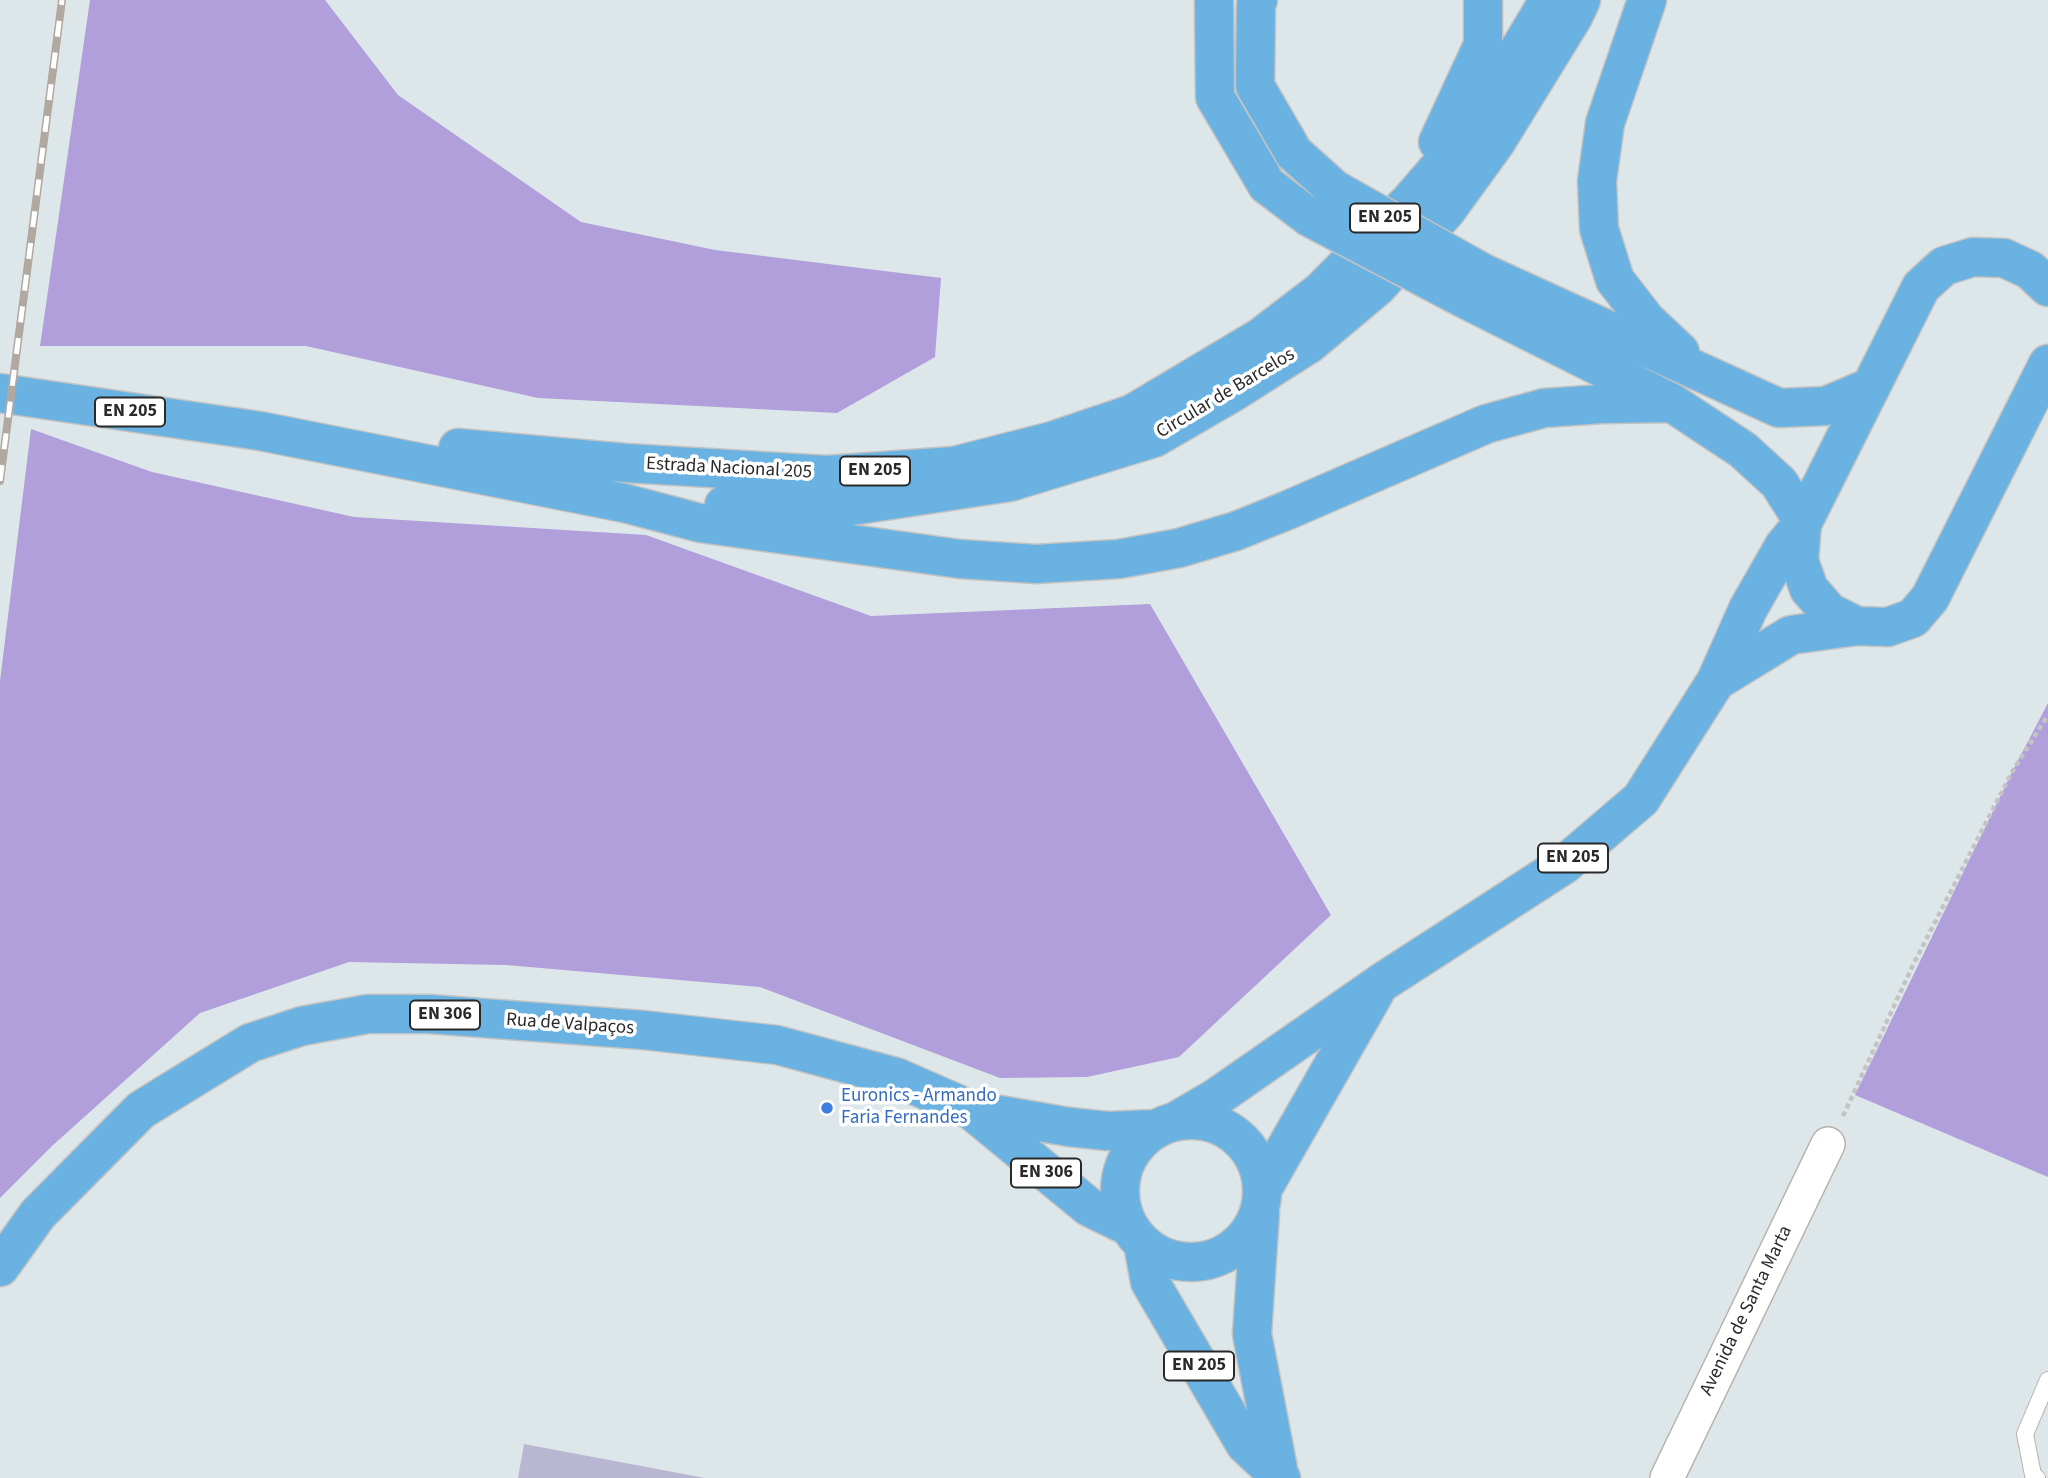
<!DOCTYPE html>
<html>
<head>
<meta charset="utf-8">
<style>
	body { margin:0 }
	canvas { display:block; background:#dde7ea }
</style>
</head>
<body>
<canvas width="2048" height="1478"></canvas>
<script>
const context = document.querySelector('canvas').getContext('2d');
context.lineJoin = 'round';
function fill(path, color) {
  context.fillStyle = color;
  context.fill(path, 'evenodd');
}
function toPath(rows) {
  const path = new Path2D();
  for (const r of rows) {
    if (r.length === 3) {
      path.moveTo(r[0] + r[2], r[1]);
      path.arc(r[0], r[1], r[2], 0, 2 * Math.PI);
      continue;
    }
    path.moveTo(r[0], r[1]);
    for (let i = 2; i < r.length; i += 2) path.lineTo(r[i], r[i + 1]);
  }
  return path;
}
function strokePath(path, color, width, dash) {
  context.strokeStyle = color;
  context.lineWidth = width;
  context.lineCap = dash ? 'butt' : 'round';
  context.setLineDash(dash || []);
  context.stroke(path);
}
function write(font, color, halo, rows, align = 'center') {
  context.font = font + ' "Source Sans 3",sans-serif';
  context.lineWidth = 7;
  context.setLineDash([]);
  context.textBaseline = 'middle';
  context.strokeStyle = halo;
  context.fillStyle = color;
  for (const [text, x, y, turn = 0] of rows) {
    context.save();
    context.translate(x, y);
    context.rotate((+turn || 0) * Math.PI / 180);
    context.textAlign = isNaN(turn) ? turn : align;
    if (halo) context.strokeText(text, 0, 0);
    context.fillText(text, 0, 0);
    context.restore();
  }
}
fill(toPath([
	[90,0,325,0,398,95,581,222,715,250,941,278,935,357,837,413,538,398,306,346,40,346],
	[31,429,152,472,354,517,646,535,871,616,1150,604,1331,915,1179,1057,1087,1077,1000,1078,760,987,506,965,349,962,200,1013,52,1146,0,1198,0,681],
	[2048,703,2048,1177,1855,1095,2012,772]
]), '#b09fdb');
fill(toPath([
	[524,1444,705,1478,518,1478]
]), '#b9b6d2');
const lane = toPath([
	[2037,1478,2033,1475,2025,1434,2048,1380]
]);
const street = toPath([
	[1667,1478,1828,1144]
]);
const primary = toPath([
	[1214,0,1215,97,1267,185],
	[1258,0,1256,5,1255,86,1294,153],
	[1647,0,1605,123,1597,181,1599,229,1615,280,1646,320,1680,352],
	[1438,142,1483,45,1483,0],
	[1483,273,1779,408,1826,406,1871,387],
	[1467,300,1672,403,1743,450,1779,483,1803,521],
	[0,393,260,431,624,503,700,523,960,559,1036,564,1119,559,1179,548,1236,531,1288,510,1486,424,1544,408,1602,404,1672,403],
	[458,448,626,463,827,475,954,466,1052,441,1132,414,1261,337,1321,291,1410,201,1469,133,1549,0],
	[724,505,838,508,1010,482,1154,438,1235,391,1309,344,1377,287,1446,211,1496,142,1573,17,1581,0],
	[1857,626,1829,612,1809,589,1799,561,1802,524,1921,287,1944,266,1973,257,2004,258,2030,270,2048,287],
	[1716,681,1791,635,1857,626,1888,627,1913,618,1930,598,2048,364],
	[971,1110,1089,1207,1128,1226],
	[1191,1191,71],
	[1178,1120,1214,1099,1381,983,1565,864,1641,799,1716,681,1748,609,1784,546,1802,524],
	[1263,1188,1375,992],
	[1260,1213,1252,1334,1279,1474],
	[1143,1244,1150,1282,1245,1444,1281,1478],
	[0,1267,38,1214,141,1110,250,1043,302,1026,368,1014,429,1014,643,1030,777,1045,896,1077,971,1110,1069,1127,1107,1131,1155,1129]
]);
strokePath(lane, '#b8b2ad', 18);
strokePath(street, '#b8b2ad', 36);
strokePath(primary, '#c3c3c3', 41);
strokePath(toPath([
	[1843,1116,1913,965,2012,772,2048,715]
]), '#c3c3c3', 4.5, [5, 3.5]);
strokePath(lane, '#fff', 16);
strokePath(street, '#fff', 33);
strokePath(primary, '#6ab2e1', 38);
const rail = toPath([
	[0,481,62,0]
]);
strokePath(rail, '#b1a8a0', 8);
strokePath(rail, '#fff', 5, [16]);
const primaryBridge = toPath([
	[1294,153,1334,189,1483,273],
	[1267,185,1309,217,1467,300]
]);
strokePath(primaryBridge, '#c3c3c3', 41, []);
strokePath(primaryBridge, '#6ab2e1', 38);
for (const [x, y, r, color] of [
	[827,1108,7,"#3f7fe0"]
]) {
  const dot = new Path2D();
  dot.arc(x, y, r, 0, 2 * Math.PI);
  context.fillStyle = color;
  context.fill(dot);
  strokePath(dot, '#fff', 2.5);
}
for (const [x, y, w] of [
	[1385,218,70],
	[130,412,70],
	[875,471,70],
	[1573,858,70],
	[445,1015,70],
	[1046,1173,70],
	[1199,1366,70]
]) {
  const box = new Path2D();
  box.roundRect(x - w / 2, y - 14.5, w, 29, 5);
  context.fillStyle = '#fff';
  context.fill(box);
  strokePath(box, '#292929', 2);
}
write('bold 18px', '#292929', null, [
	["EN 205",1385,218],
	["EN 205",130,412],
	["EN 205",875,471],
	["EN 205",1573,858],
	["EN 306",445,1015],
	["EN 306",1046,1173],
	["EN 205",1199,1366]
]);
write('19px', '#292929', '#fff', [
	["Circular de Barcelos",1226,394,-31],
	["Estrada Nacional 205",729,469,3],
	["Rua de Valpaços",570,1025,4],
	["Avenida de Santa Marta",1747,1311,-64]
]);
write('19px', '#366cbe', '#fff', [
	["Euronics - Armando",841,1097],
	["Faria Fernandes",841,1119]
], 'left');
</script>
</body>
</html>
